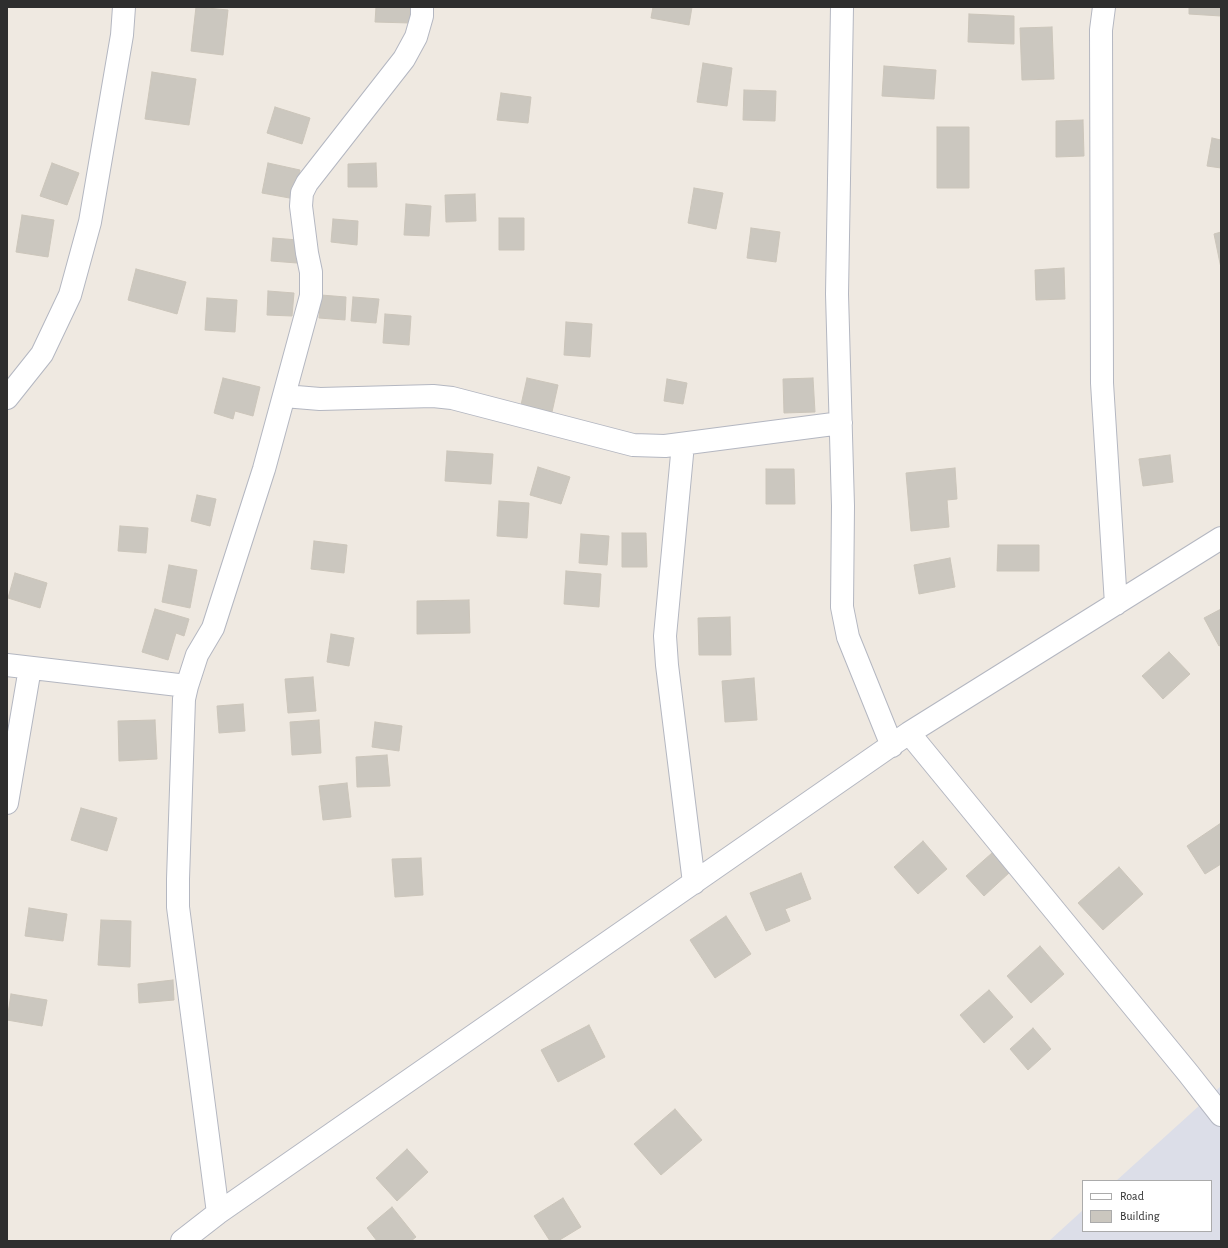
<!DOCTYPE html>
<html>
<head>
<meta charset="utf-8">
<style>
	body { margin:0 }
	#map { position:relative; width:1228px; height:1248px; overflow:hidden; background:#efe9e1; font-family:"Alegreya Sans",sans-serif }
	canvas { display:block }
	.frame { position:absolute; inset:0; border:8px solid #2e2e2e; pointer-events:none }
	.legend { position:absolute; left:1082px; top:1180px; width:130px; height:52px; box-sizing:border-box; background:#fff; border:1px solid #ababab; margin:0; padding:5px 7px; list-style:none; font-size:12px; color:#2e2e2e }
	.legend li { display:flex; align-items:center; gap:8px; height:20px }
	.legend b { width:20px; border:1px solid #ababab }
</style>
</head>
<body>
<div id="map">
<canvas width="1228" height="1248"></canvas>
<div class="frame"></div>
<ul class="legend">
<li><b style="height:5px;background:#fff"></b>Road</li>
<li><b style="height:11px;background:#cbc7bf"></b>Building</li>
</ul>
</div>
<script>
const context = document.querySelector('canvas').getContext('2d');
context.lineJoin = 'round';
function fill(path, color) {
  context.fillStyle = color;
  context.fill(path, 'evenodd');
}
function toPath(rows) {
  const path = new Path2D();
  for (const r of rows) {
    path.moveTo(r[0], r[1]);
    for (let i = 2; i < r.length; i += 2) path.lineTo(r[i], r[i + 1]);
  }
  return path;
}
function strokePath(path, color, width, dash) {
  context.strokeStyle = color;
  context.lineWidth = width;
  context.lineCap = dash ? 'butt' : 'round';
  context.setLineDash(dash || []);
  context.stroke(path);
}
fill(toPath([
	[1221,1086,1221,1241,1049,1241,1083,1210,1083,1231,1211,1231,1211,1181,1116,1181]
]), '#dcdee8');
const building = toPath([
	[196,7,228,10,223,55,191,51,196,7],
	[376,7,410,7,410,23,375,22,376,7],
	[653,7,692,7,689,25,651,18,653,7],
	[1189,7,1221,7,1221,16,1189,14,1189,7],
	[969,14,1014,16,1014,44,968,42,969,14],
	[1052,27,1054,79,1022,80,1020,28,1052,27],
	[703,63,732,68,727,106,697,102,703,63],
	[884,66,936,70,934,99,882,96,884,66],
	[152,72,196,79,189,125,145,119,152,72],
	[744,90,776,91,775,121,743,120,744,90],
	[501,93,531,97,528,123,497,120,501,93],
	[275,107,310,118,302,144,267,133,275,107],
	[1083,120,1084,156,1056,157,1056,121,1083,120],
	[937,127,969,127,969,188,937,188,937,127],
	[1212,138,1221,140,1221,168,1207,166,1212,138],
	[52,163,79,173,67,205,40,196,52,163],
	[268,163,300,170,295,199,262,193,268,163],
	[376,163,377,187,348,187,348,164,376,163],
	[694,188,723,193,716,229,688,223,694,188],
	[475,194,476,221,446,222,445,195,475,194],
	[406,204,431,206,429,236,404,235,406,204],
	[22,215,54,220,48,257,16,252,22,215],
	[499,218,524,218,524,250,499,250,499,218],
	[333,219,358,221,357,245,331,242,333,219],
	[751,228,780,232,776,262,747,258,751,228],
	[1221,232,1221,268,1214,234,1221,232],
	[273,238,298,240,297,263,271,261,273,238],
	[1064,268,1065,299,1036,300,1035,270,1064,268],
	[136,269,186,282,177,314,128,300,136,269],
	[268,291,294,293,292,316,267,315,268,291],
	[321,295,346,297,345,320,319,318,321,295],
	[353,297,379,299,376,323,351,321,353,297],
	[207,298,237,300,235,332,205,330,207,298],
	[385,314,411,316,409,345,383,343,385,314],
	[566,322,592,324,590,357,564,355,566,322],
	[223,378,260,387,253,416,235,411,233,419,214,413,223,378],
	[527,378,558,385,552,412,521,405,527,378],
	[813,378,815,412,784,413,783,379,813,378],
	[667,379,687,383,683,404,664,401,667,379],
	[447,451,493,454,491,484,445,481,447,451],
	[1170,455,1173,482,1143,486,1139,459,1170,455],
	[538,467,570,477,561,504,530,495,538,467],
	[955,468,957,499,947,500,949,527,911,531,906,473,955,468],
	[766,469,794,469,795,504,766,504,766,469],
	[197,495,216,499,210,526,191,521,197,495],
	[499,501,529,503,527,538,497,536,499,501],
	[120,526,148,528,146,553,118,551,120,526],
	[622,533,646,533,647,567,622,567,622,533],
	[581,534,609,536,607,565,579,563,581,534],
	[314,541,347,545,344,573,311,569,314,541],
	[998,545,1039,545,1039,571,997,571,998,545],
	[950,558,955,587,919,594,914,565,950,558],
	[169,565,197,570,190,608,162,602,169,565],
	[566,571,601,574,599,607,564,604,566,571],
	[15,573,47,583,40,608,8,598,15,573],
	[469,600,470,633,417,634,417,601,469,600],
	[155,609,189,619,184,636,176,633,168,660,142,652,155,609],
	[1221,609,1221,645,1219,646,1204,618,1221,609],
	[730,617,731,655,699,655,698,618,730,617],
	[331,634,354,638,349,666,327,662,331,634],
	[1169,652,1190,674,1163,699,1142,676,1169,652],
	[313,677,316,711,288,713,285,679,313,677],
	[754,678,757,720,725,722,722,681,754,678],
	[243,704,245,731,219,733,217,706,243,704],
	[155,720,157,759,119,761,118,721,155,720],
	[319,720,321,753,292,755,290,722,319,720],
	[375,722,402,726,399,751,372,747,375,722],
	[387,755,390,786,357,787,356,757,387,755],
	[347,783,351,817,323,820,319,786,347,783],
	[81,808,117,818,107,851,71,840,81,808],
	[1221,823,1221,864,1205,874,1187,846,1221,823],
	[923,841,947,869,918,894,894,867,923,841],
	[992,853,1010,872,984,896,966,876,992,853],
	[421,858,423,895,395,897,392,859,421,858],
	[1119,867,1143,894,1103,930,1078,903,1119,867],
	[801,873,811,899,785,909,790,921,766,931,750,893,801,873],
	[29,908,67,914,63,941,25,936,29,908],
	[726,916,751,954,715,978,690,940,726,916],
	[101,920,131,921,130,967,98,965,101,920],
	[1040,946,1064,974,1031,1003,1007,976,1040,946],
	[173,980,174,1000,139,1003,138,984,173,980],
	[989,990,1013,1017,984,1043,960,1015,989,990],
	[11,994,47,1000,42,1026,7,1020,11,994],
	[589,1025,605,1057,558,1082,541,1050,589,1025],
	[1033,1028,1051,1049,1028,1070,1010,1049,1033,1028],
	[675,1109,702,1140,661,1175,634,1144,675,1109],
	[407,1149,428,1172,397,1201,376,1178,407,1149],
	[563,1198,581,1227,558,1241,550,1241,534,1216,563,1198],
	[392,1207,416,1237,411,1241,377,1241,367,1228,392,1207]
]);
fill(building, '#cbc7bf');
strokePath(building, '#cbc5ba', 1);
const minor = toPath([
	[842,7,837,294,843,506,842,607,848,637,892,746],
	[1104,7,1101,30,1102,383,1116,604],
	[284,396,320,399,433,396,452,398,633,445,665,446,841,423],
	[7,398,42,354,70,295,90,222,122,35,124,7],
	[683,444,665,636,667,665,694,883],
	[7,665,187,686],
	[909,733,1188,1073,1221,1115],
	[7,803,30,668],
	[218,1213,178,907,178,879,184,699,187,686,197,655,213,628,264,469,311,296,311,272,307,253,301,206,302,193,307,183,404,59,416,37,422,16,422,7],
	[182,1241,218,1213,909,733,1221,538]
]);
strokePath(minor, '#b4b7c1', 24);
strokePath(minor, '#fff', 22);
</script>
</body>
</html>
